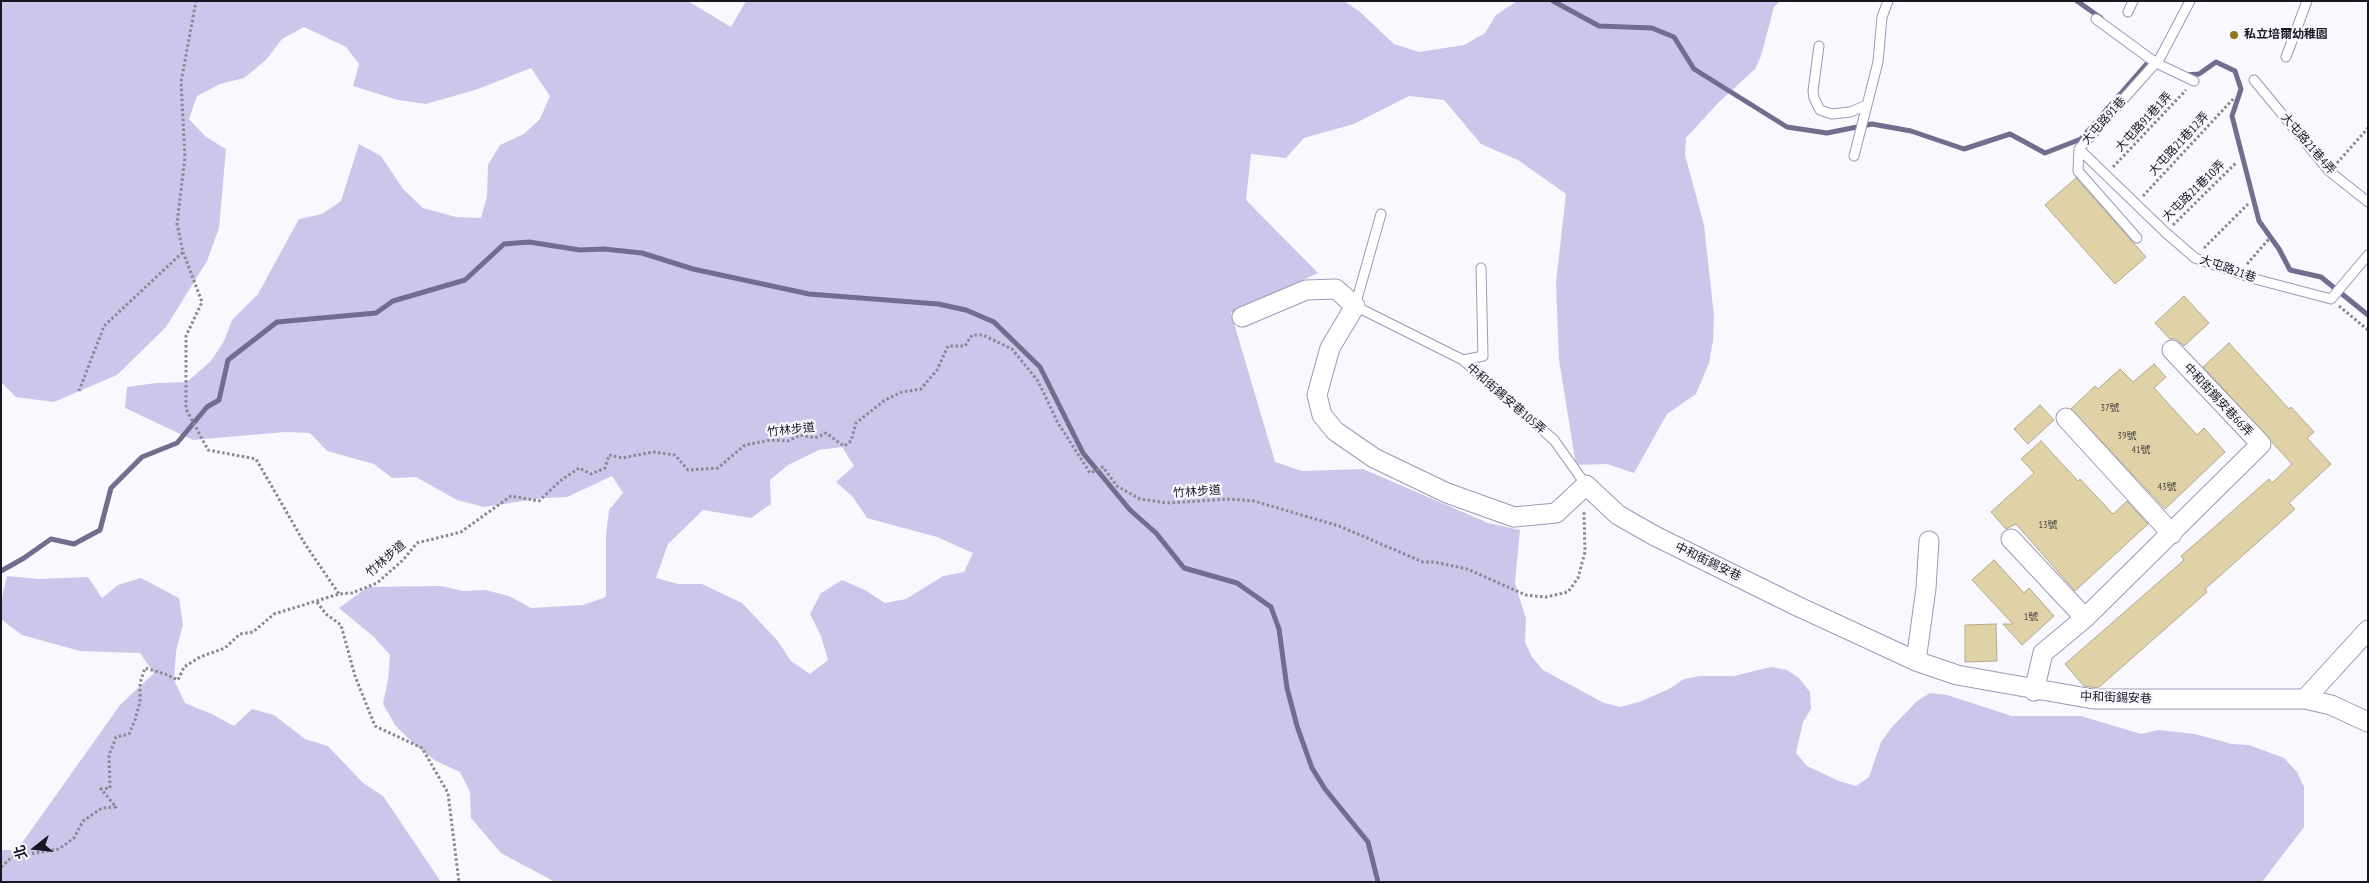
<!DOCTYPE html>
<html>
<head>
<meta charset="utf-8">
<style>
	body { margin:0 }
	#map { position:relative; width:2369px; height:883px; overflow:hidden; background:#f8f8fe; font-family:"PT Sans Narrow","Noto Sans TC",sans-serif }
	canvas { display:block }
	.frame { position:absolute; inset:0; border:2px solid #191722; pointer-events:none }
	.north { position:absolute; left:10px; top:823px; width:50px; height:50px; -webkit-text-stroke:4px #f8f8fe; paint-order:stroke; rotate:254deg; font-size:14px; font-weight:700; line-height:20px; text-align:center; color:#191722 }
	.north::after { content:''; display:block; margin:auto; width:18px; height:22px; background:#191722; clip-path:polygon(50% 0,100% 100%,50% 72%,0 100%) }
</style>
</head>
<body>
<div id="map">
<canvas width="2369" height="883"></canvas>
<div class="frame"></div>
<div class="north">北</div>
</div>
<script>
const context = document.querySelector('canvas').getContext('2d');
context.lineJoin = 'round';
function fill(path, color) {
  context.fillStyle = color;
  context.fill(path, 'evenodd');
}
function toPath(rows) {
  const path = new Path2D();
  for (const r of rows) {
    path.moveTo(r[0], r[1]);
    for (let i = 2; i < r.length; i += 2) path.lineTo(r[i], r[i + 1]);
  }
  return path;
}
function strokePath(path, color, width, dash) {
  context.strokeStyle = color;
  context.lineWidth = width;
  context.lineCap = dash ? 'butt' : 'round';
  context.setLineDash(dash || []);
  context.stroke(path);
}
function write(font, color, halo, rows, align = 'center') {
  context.font = font + ' "PT Sans Narrow","Noto Sans TC",sans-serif';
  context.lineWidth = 4.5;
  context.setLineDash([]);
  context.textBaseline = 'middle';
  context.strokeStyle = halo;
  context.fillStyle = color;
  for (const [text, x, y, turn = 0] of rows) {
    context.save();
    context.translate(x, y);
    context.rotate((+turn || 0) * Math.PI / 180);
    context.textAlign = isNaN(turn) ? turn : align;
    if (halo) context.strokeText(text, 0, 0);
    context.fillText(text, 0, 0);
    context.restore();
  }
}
fill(toPath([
	[1,1,688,1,731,27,746,1,1344,1,1359,11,1394,44,1419,52,1464,45,1485,33,1496,15,1517,1,1780,1,1774,7,1761,56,1755,69,1718,103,1686,138,1685,155,1704,225,1714,316,1713,341,1709,363,1696,394,1667,414,1634,473,1607,464,1576,465,1559,360,1556,283,1566,194,1518,160,1481,144,1444,100,1409,96,1354,124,1304,138,1286,158,1251,154,1246,200,1318,273,1231,313,1275,462,1302,471,1363,469,1488,523,1520,530,1515,583,1526,619,1525,642,1532,657,1543,670,1604,703,1620,707,1639,702,1669,689,1684,679,1700,676,1734,676,1771,667,1787,670,1799,678,1810,692,1811,709,1803,722,1796,753,1807,766,1839,781,1856,786,1869,777,1881,742,1892,727,1917,701,1930,693,1947,695,2012,716,2081,716,2141,734,2158,730,2195,734,2232,744,2249,745,2284,758,2297,772,2304,787,2304,827,2262,882,555,882,501,853,471,818,470,792,460,772,436,761,416,746,395,725,383,704,388,680,390,655,374,637,339,608,368,587,441,586,463,591,485,590,509,596,531,608,583,605,606,597,606,535,609,510,623,493,612,476,567,497,543,498,484,507,457,500,416,477,392,478,374,464,327,451,310,433,285,432,193,440,125,408,127,387,156,383,187,382,211,361,224,341,232,320,258,294,299,219,322,214,341,201,359,144,381,156,403,189,423,208,456,217,481,218,487,196,488,165,500,145,524,134,540,119,550,96,531,68,478,89,426,104,398,100,353,86,359,64,346,47,304,27,282,39,266,60,244,78,220,84,197,96,189,119,206,137,226,149,219,228,207,261,166,327,117,375,54,402,16,397,1,382],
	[842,447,854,466,836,482,853,497,867,518,937,537,973,553,964,572,943,576,906,599,885,603,865,590,842,580,821,593,810,614,821,636,828,660,810,674,791,661,777,640,742,603,702,584,678,584,656,578,668,544,703,510,751,518,771,504,770,480,788,465,819,450],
	[7,576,39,579,88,577,102,598,118,585,141,578,179,598,183,624,176,652,174,680,185,703,212,714,234,726,252,709,274,715,305,739,328,746,363,783,383,796,441,882,1,882,1,850,17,850,120,705,154,673,140,653,80,651,22,635,2,620,2,598]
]), '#cbc7eb');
strokePath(toPath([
	[1553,1,1599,26,1652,28,1674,37,1694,69,1787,127,1827,133,1872,124,1911,131,1964,149,2010,134,2045,153,2081,139,2152,58],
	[2077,1,2101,18],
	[2185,75,2199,74,2216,62,2235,71,2241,89,2232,116,2259,221,2279,249,2290,270,2321,277,2368,315],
	[1,571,24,558,51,539,74,544,100,530,111,488,142,457,177,443,207,407,219,400,228,360,277,322,376,313,393,301,465,280,504,244,529,242,580,250,604,249,642,253,693,269,809,294,938,304,966,310,994,322,1040,367,1083,453,1130,510,1156,533,1184,568,1237,583,1271,607,1279,629,1287,688,1297,726,1312,768,1325,789,1368,842,1378,882]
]), '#716e8d', 5);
const building = toPath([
	[2076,178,2146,257,2115,284,2045,205,2076,178],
	[2184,296,2209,323,2184,346,2176,339,2170,339,2155,323,2184,296],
	[2229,343,2289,409,2291,407,2314,432,2307,438,2331,464,2289,503,2295,509,2205,589,2207,592,2098,688,2084,686,2065,664,2184,560,2181,556,2210,531,2269,479,2272,483,2292,464,2203,367,2229,343],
	[2154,364,2166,377,2154,388,2197,435,2204,428,2225,452,2165,509,2071,409,2095,386,2098,389,2120,369,2133,382,2154,364],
	[2040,405,2054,420,2028,444,2014,429,2040,405],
	[2041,441,2078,481,2080,479,2113,514,2127,501,2148,524,2075,591,2016,524,2006,529,1991,512,2034,473,2021,459,2041,441],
	[1994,560,2024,593,2029,588,2054,616,2022,645,2003,624,2013,624,1972,580,1994,560],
	[1996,624,1997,661,1965,662,1965,625,1996,624]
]);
fill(building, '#dfd2a7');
strokePath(building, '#b2a88b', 1);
const service = toPath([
	[2128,12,2133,1],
	[2096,19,2156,63,2194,81],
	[1819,46,1813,91,1814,98,1820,110,1832,114,1850,112,1867,105],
	[2286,57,2307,1],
	[2254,80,2329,171,2368,202],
	[2079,149,2165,232,2195,258,2255,279,2331,299,2368,255],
	[1854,156,1878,62,1882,17,1888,1],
	[1381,214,1355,306,1463,360,1554,440,1586,485],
	[2137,238,2078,171,2079,149,2160,58,2190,1],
	[1463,360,1483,356,1481,268]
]);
const minor = toPath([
	[1242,317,1306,290,1336,289,1355,306,1330,348,1317,395,1322,415,1335,431,1374,458,1447,493,1514,517,1556,513,1586,485,1618,515,1655,536,1797,606,1916,661,1957,675,2093,699,2305,699,2331,705,2368,722],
	[2066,418,2172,534],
	[2011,539,2085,618],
	[1916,661,1926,588,1929,541],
	[2034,691,2043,653,2085,618,2261,444,2172,350],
	[2305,699,2368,630]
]);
strokePath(service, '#9c9ab7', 11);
strokePath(minor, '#9c9ab7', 21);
strokePath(toPath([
	[2337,163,2368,128],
	[2113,167,2186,90],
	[2143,196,2235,97],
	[2173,225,2236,163],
	[2204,248,2248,204],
	[183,252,202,302,186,336,186,409,208,450,256,459,305,544,339,594],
	[2247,264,2269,239],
	[2339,306,2368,330],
	[79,391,104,326,183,252,177,224,185,157,181,82,196,1],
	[317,602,326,614,341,625,355,676,375,726,422,748,448,793,459,882],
	[1,867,12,857,59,849,74,838,83,821,102,808,116,807,101,789,110,788,109,755,116,737,129,734,135,720,140,702,140,683,145,668,165,674,178,680,184,667,200,657,225,648,240,634,253,632,274,614,339,594,352,593,377,583,403,560,417,543,461,532,511,496,539,501,560,481,579,468,591,474,605,468,609,455,622,458,653,452,675,455,688,470,718,468,745,445,771,440,788,441,800,435,815,438,826,433,844,446,851,441,856,423,885,400,902,392,921,389,937,370,948,346,965,346,972,335,983,335,1012,349,1038,381,1058,423,1090,473,1103,467,1117,486,1140,499,1167,503,1230,499,1254,501,1339,526,1423,562,1434,562,1467,569,1526,595,1546,597,1568,592,1578,578,1585,552,1584,511]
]), '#898891', 3, [2.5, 2.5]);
strokePath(service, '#fff', 9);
strokePath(minor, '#fff', 19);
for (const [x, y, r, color] of [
	[2234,35,5,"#91781e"]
]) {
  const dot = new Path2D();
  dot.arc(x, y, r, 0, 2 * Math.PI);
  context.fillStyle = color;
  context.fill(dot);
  strokePath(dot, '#f8f8fe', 2);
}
write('10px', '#4a4643', null, [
	["37號",2110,408],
	["39號",2127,436],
	["41號",2141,450],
	["43號",2167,487],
	["13號",2048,525],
	["1號",2031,617]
]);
write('bold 12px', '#191722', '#f8f8fe', [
	["私立培爾幼稚園",2244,35]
], 'left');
write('12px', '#191722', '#f8f8fe', [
	["大屯路91巷",2104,121,-48],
	["大屯路91巷1弄",2144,122,-47],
	["大屯路21巷12弄",2179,144,-47],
	["大屯路21巷4弄",2308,144,49],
	["大屯路21巷10弄",2194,191,-44],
	["大屯路21巷",2228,269,19],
	["中和街錫安巷105弄",1506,399,41],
	["中和街錫安巷66弄",2218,400,47],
	["竹林步道",791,430,-6],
	["竹林步道",1197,492,-4],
	["竹林步道",386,559,-41],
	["中和街錫安巷",1708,562,26],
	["中和街錫安巷",2116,698,2]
]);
</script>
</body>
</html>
